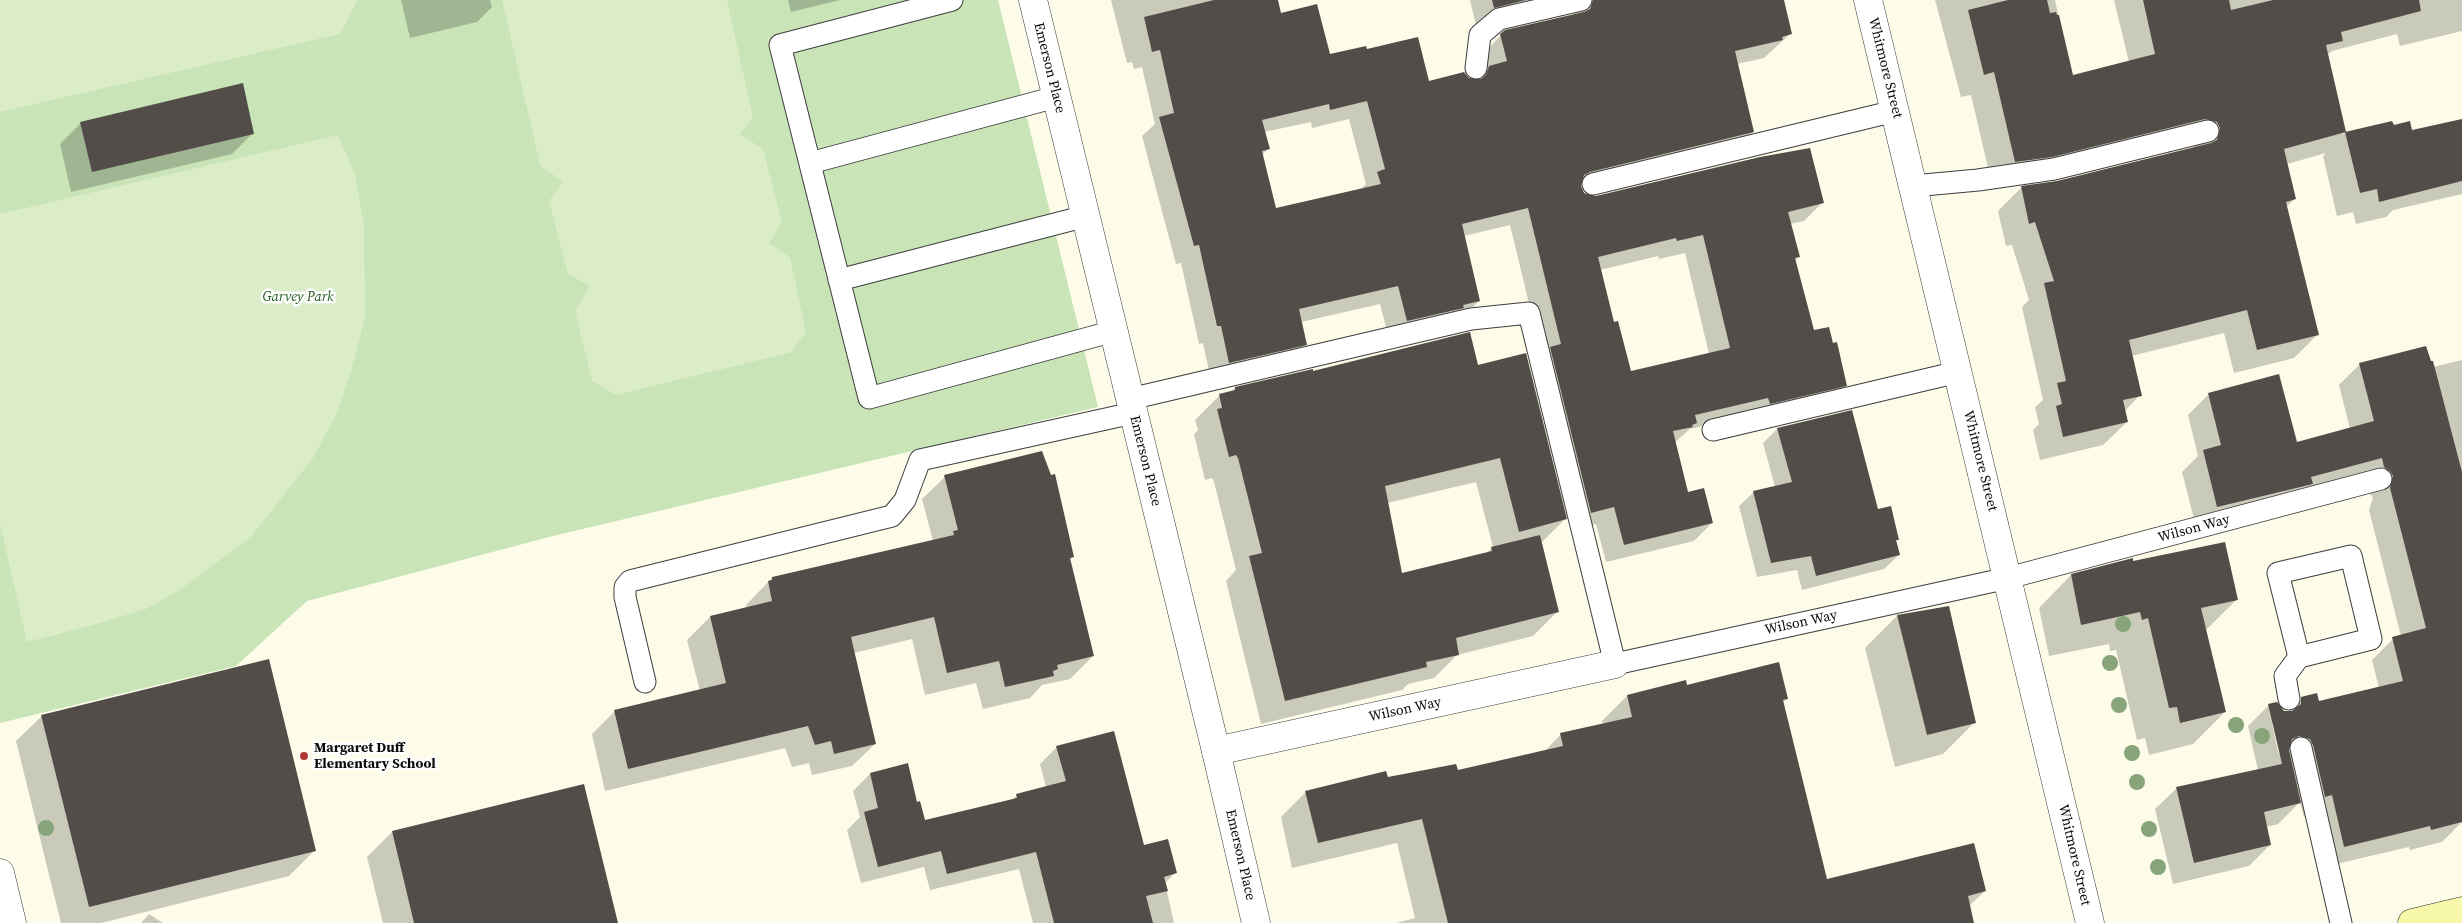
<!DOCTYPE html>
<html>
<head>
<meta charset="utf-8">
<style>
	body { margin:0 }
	canvas { display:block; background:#fdfce9 }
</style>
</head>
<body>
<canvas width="2462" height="923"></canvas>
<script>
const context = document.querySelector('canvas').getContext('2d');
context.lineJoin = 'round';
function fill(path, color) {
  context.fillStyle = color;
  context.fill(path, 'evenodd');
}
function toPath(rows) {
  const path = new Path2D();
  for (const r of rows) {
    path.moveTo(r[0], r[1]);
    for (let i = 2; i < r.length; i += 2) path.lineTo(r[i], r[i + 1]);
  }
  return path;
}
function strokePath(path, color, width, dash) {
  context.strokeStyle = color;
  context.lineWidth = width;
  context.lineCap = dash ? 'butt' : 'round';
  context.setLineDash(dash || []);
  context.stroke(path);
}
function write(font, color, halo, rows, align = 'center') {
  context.font = font + ' "Source Serif 4",serif';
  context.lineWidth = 5;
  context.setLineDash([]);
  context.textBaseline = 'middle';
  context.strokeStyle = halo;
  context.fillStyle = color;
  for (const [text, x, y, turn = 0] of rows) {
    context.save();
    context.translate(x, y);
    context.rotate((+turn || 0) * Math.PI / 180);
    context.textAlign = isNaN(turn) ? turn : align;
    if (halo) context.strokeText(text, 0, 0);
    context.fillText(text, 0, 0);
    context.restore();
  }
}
fill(toPath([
	[0,0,998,0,1098,407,553,536,307,601,236,666,0,723]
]), '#c9e4b7');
fill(toPath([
	[0,0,357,0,340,34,0,112],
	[502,0,727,0,753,117,740,134,763,149,782,222,769,243,790,257,806,332,792,352,616,395,592,381,575,310,590,286,568,274,549,201,563,182,540,165],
	[338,135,355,174,364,227,365,318,352,368,337,413,313,458,250,538,178,591,146,609,93,625,27,642,0,524,0,214]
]), '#dbecc8');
fill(toPath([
	[401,0,490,0,492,7,477,22,410,38],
	[788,0,840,0,791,12],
	[1111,0,1277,0,1280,15,1329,55,1366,51,1428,83,1476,80,1487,70,1483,54,1501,35,1574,16,1573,10,1476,25,1470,0,1782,0,1790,34,1764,58,1737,64,1753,132,1734,150,1579,187,1588,197,1822,203,1804,221,1790,224,1798,257,1795,261,1813,332,1845,385,1827,403,1750,415,1690,429,1674,443,1687,493,1712,523,1694,541,1606,562,1596,524,1573,530,1542,357,1510,225,1464,236,1479,301,1461,319,1389,339,1380,304,1301,322,1306,344,1288,362,1211,380,1203,343,1199,344,1181,263,1176,264,1142,136,1155,124,1142,67,1134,69,1132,62,1127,63],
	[1349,119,1366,184,1360,190,1275,210,1262,155,1269,148,1264,132,1311,122,1312,128],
	[1685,253,1709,354,1630,372,1613,323,1600,270,1658,256,1659,259],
	[1935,0,2055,0,2072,77,2129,62,2114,0,2462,0,2462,31,2400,46,2397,34,2332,51,2327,55,2345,131,2342,134,2391,122,2393,127,2411,132,2462,120,2462,194,2393,210,2386,217,2356,224,2353,212,2337,216,2323,156,2326,153,2287,164,2295,199,2286,207,2317,335,2294,358,2234,373,2224,333,2131,356,2140,395,2124,412,2127,422,2103,445,2040,460,2033,430,2039,424,2035,407,2043,400,2022,307,2029,300,2012,245,2006,246,1998,211,2021,188,2057,182,2195,148,2193,145,1992,185,1971,95,1961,97],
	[81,123,253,133,232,154,71,192,60,144],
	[2462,360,2462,822,2442,842,2410,850,2409,847,2323,867,2311,816,2304,817,2300,802,2278,824,2266,827,2270,845,2249,866,2173,884,2155,809,2177,788,2258,770,2248,726,2269,705,2288,712,2302,698,2318,703,2379,688,2372,660,2393,639,2401,636,2369,510,2373,498,2369,492,2196,527,2182,472,2198,456,2188,415,2209,394,2296,443,2350,429,2339,385,2360,364,2433,367],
	[2274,723,2281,752,2279,755,2272,724],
	[1477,366,1565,519,1541,543,1558,611,1533,636,1457,655,1434,678,1408,684,1402,690,1261,724,1226,581,1236,570,1214,482,1212,478,1205,480,1194,434,1198,430,1195,420,1219,396,1231,392,1235,388,1312,373],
	[1476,482,1493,547,1485,554,1401,575,1387,503],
	[1851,411,1877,510,1898,539,1895,542,1899,555,1884,569,1802,590,1797,570,1757,577,1739,506,1754,492,1775,487,1763,443,1777,429],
	[945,477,1073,557,1070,560,1093,656,1070,679,1042,685,1030,698,983,709,976,683,925,695,912,639,854,653,875,744,852,766,812,775,809,763,792,767,785,748,605,791,592,734,614,712,700,691,687,640,710,617,747,608,746,605,772,578,933,541,922,499],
	[2132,562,2236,600,2205,631,2225,712,2193,744,2149,755,2145,738,2137,740,2116,650,2110,651,2109,644,2049,656,2039,608,2071,575],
	[1897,616,1975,722,1943,754,1895,767,1865,648],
	[1686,686,1786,699,1782,703,1826,881,1985,891,1969,906,1973,923,1397,923,1415,918,1397,843,1292,868,1281,817,1306,792,1387,779,1457,772,1544,752,1561,734,1603,725,1602,721,1627,696],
	[42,716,315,850,289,876,101,923,61,923,16,741],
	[1057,747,1143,846,1175,873,1165,883,1174,923,1033,923,1019,869,930,890,924,867,861,883,847,830,860,817,853,791,870,774,916,804,924,821,1012,800,1017,795,1046,787,1040,764],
	[392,832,617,923,383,923,367,857],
	[149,914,163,923,141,923]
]), '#0003');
fill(toPath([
	[1214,0,1278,0,1281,13,1317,4,1330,54,1366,46,1367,49,1418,37,1429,81,1464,72,1469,78,1481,79,1486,75,1489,66,1507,61,1500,34,1505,30,1584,12,1590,9,1593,0,1784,0,1792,34,1782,37,1783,40,1735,51,1754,132,1590,172,1584,175,1581,186,1584,193,1596,196,1760,157,1810,148,1824,203,1788,212,1800,257,1795,258,1814,330,1829,327,1833,343,1837,342,1847,386,1770,404,1768,398,1695,415,1697,423,1692,425,1693,427,1673,431,1688,492,1704,488,1713,523,1624,545,1614,507,1591,513,1550,347,1561,344,1528,208,1462,224,1480,301,1463,305,1464,308,1407,321,1398,286,1299,309,1307,345,1229,363,1221,326,1217,326,1199,245,1194,246,1159,117,1174,113,1160,50,1152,52,1144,17],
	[1367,101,1385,169,1377,172,1381,184,1276,208,1262,151,1270,149,1262,120,1329,104,1330,110],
	[1703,235,1730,348,1631,371,1618,321,1614,322,1598,257,1676,238,1677,241],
	[1492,0,1526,0,1494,8],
	[2008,0,2047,0,2050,13,2056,12,2057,15,2059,15,2073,75,2155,54,2143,0,2229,0,2231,10,2273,0,2419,0,2421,11,2341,32,2343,41,2326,45,2346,132,2284,149,2296,199,2286,202,2319,335,2257,350,2247,310,2129,340,2142,396,2123,400,2128,422,2063,437,2056,406,2062,404,2057,383,2066,381,2044,283,2054,281,2035,222,2029,224,2021,186,2057,181,2211,143,2217,140,2220,128,2217,122,2205,119,2052,157,2015,162,1994,72,1984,75,1968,10],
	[243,83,254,134,92,172,80,122],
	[2462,119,2462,181,2379,202,2377,189,2360,193,2345,132,2392,121,2394,125,2410,121,2412,130],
	[1470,332,1478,365,1526,353,1567,519,1519,532,1500,458,1385,486,1402,573,1492,551,1491,547,1540,535,1559,612,1456,638,1459,655,1426,662,1427,667,1285,701,1249,556,1262,553,1238,458,1236,455,1229,457,1217,409,1222,408,1219,394,1235,390,1235,387,1313,369,1313,371],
	[2426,346,2431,361,2433,361,2462,472,2462,822,2431,830,2430,826,2344,847,2332,795,2325,797,2313,745,2310,739,2299,736,2292,739,2289,750,2301,803,2264,812,2271,845,2194,863,2176,787,2282,764,2268,704,2277,702,2284,711,2292,711,2301,704,2301,697,2317,693,2319,701,2403,681,2392,637,2426,628,2390,488,2393,476,2390,471,2384,467,2382,458,2311,477,2313,484,2217,507,2203,450,2221,445,2208,393,2279,374,2297,442,2374,421,2359,363],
	[1852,410,1878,509,1891,506,1899,540,1896,540,1900,555,1816,576,1811,556,1771,563,1753,491,1792,482,1777,428],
	[1042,451,1051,475,1055,474,1074,557,1070,558,1094,656,1057,665,1058,669,1053,671,1054,676,1005,687,999,661,947,673,934,617,851,637,876,744,834,754,831,741,815,745,808,726,628,769,614,710,726,683,710,616,772,601,768,581,772,580,772,577,954,535,953,531,958,530,944,475],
	[2225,542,2238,600,2201,608,2226,712,2180,723,2177,707,2169,708,2148,618,2142,620,2140,612,2081,625,2071,574,2133,558,2133,561],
	[1949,606,1976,723,1927,735,1897,615],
	[269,659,316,851,89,907,41,715],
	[1779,662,1788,699,1783,700,1827,879,1974,843,1986,891,1968,896,1974,923,1448,923,1422,819,1318,843,1305,791,1386,771,1388,777,1456,764,1458,770,1563,746,1560,733,1632,717,1627,695,1686,680,1687,685],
	[1114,731,1144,845,1168,839,1177,873,1164,877,1168,891,1146,896,1153,923,1054,923,1036,852,947,874,941,851,878,867,864,812,878,808,870,773,908,763,917,802,920,801,925,820,1017,798,1016,794,1066,781,1056,746],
	[584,784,618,923,414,923,392,831]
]), '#524d48');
const service = toPath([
	[952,0,780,45,869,398,1114,331],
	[1476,68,1480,35,1499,19,1581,0],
	[810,163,1056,97],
	[1593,184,1895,111],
	[1913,186,1978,180,2054,169,2208,131],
	[839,280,1086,216],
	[1130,399,1471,319,1529,313,1615,664,2008,578,2381,479],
	[1713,430,1958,372],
	[645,682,625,597,625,587,630,581,892,516,905,500,920,460,1133,413],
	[2289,699,2285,676,2299,657,2278,573,2351,556,2371,639,2299,657],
	[2301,748,2341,923]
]);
const minor = toPath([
	[1868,0,2090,923],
	[1216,751,1615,664],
	[0,873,12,923]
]);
const tertiary = toPath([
	[1033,0,1216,751,1256,923]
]);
const secondary = toPath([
	[2412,923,2462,911]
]);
strokePath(service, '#3d3d3d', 23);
strokePath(minor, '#3d3d3d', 29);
strokePath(tertiary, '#3d3d3d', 29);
strokePath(secondary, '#2c2c2c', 29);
strokePath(service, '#fff', 21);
strokePath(minor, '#fff', 28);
strokePath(tertiary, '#fff', 28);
strokePath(secondary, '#f8f8aa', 28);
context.fillStyle = '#87a47b';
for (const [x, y] of [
	[2123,624],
	[2110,663],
	[2119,705],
	[2236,725],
	[2262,736],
	[2132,753],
	[2137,782],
	[46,828],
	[2149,829],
	[2158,867]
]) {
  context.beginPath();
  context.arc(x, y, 8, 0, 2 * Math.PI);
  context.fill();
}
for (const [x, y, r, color] of [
	[304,756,5,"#ae372f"]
]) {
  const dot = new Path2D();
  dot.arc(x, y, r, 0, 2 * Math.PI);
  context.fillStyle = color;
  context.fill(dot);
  strokePath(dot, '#fff', 2);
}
write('14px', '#0a0a0a', '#fff', [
	["Emerson Place",1049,68,76],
	["Whitmore Street",1885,68,76],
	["Emerson Place",1145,461,76],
	["Whitmore Street",1980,461,76],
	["Wilson Way",2194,529,-15],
	["Wilson Way",1801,623,-12],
	["Wilson Way",1405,710,-12],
	["Emerson Place",1240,855,77],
	["Whitmore Street",2074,855,77]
]);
write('italic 14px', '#275c21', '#fff', [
	["Garvey Park",298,297]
]);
write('bold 14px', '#0a0a0a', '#fff', [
	["Margaret Duff",314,748],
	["Elementary School",314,764]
], 'left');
</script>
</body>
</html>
